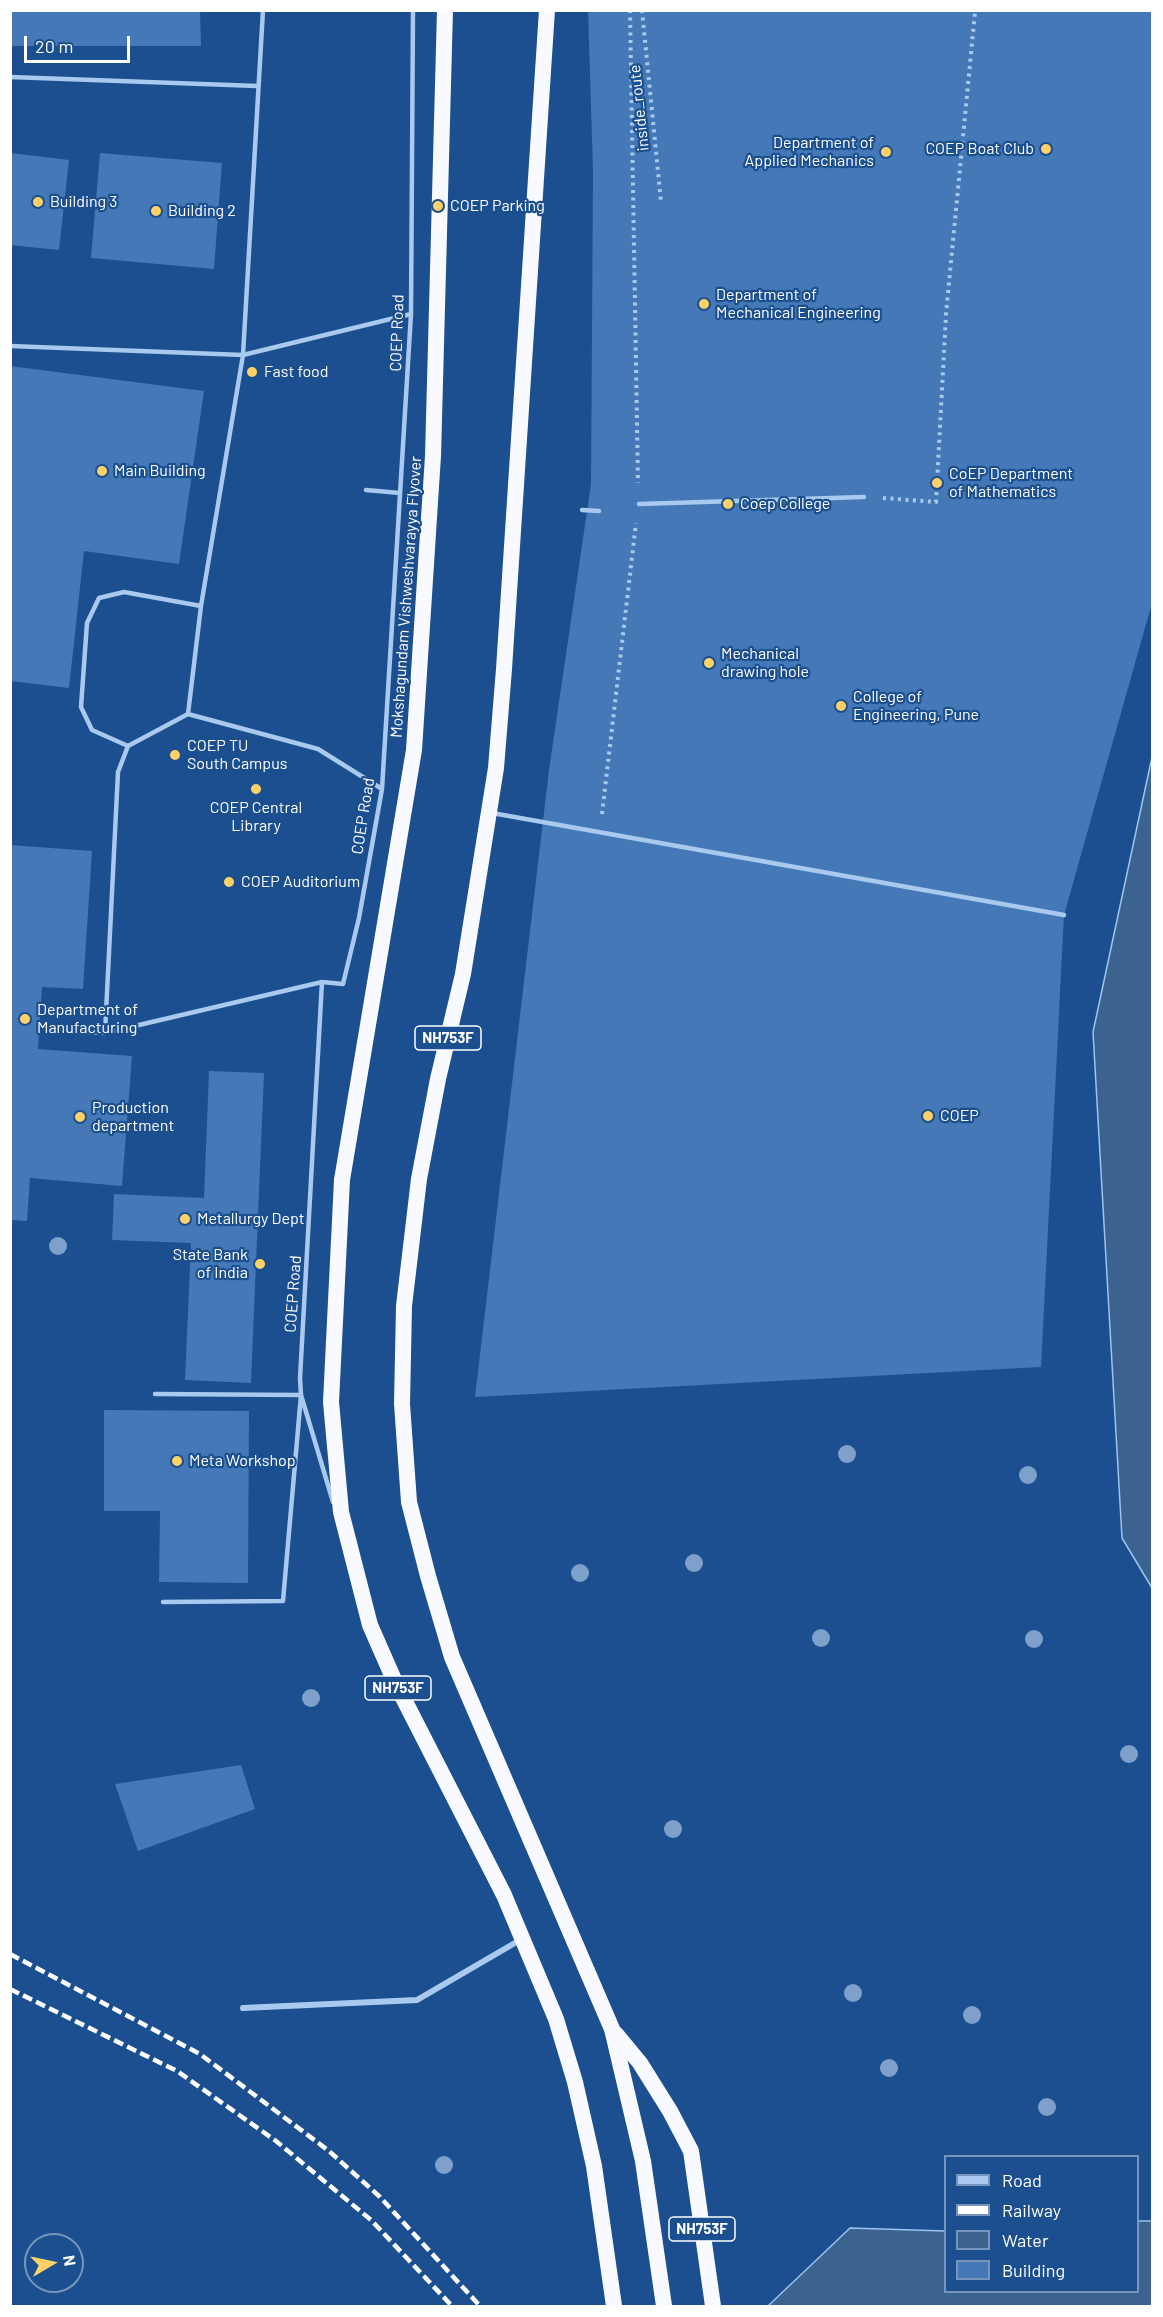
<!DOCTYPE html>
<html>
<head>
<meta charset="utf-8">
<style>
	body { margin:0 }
	#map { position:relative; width:1163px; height:2317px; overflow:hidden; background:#1b4f8f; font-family:Barlow,sans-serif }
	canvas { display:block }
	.frame { position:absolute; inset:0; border:12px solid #fff; pointer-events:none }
	.legend { position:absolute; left:944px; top:2155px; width:195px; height:138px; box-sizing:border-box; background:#1b4f8f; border:2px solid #7695bc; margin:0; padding:8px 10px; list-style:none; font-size:18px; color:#fff }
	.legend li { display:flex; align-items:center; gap:12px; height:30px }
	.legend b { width:30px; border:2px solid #7695bc }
	.north { position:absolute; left:24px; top:2233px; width:60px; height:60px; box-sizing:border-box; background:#1b4f8f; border:2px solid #7695bc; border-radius:50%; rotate:81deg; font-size:16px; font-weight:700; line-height:24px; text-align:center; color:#fff }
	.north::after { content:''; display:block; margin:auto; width:21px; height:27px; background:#ffd166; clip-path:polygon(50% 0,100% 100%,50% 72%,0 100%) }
	.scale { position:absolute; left:24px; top:36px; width:106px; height:27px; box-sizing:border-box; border:3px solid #fff; border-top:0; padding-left:8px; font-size:18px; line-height:21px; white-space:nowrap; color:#fff; -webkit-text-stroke:4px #1b4f8f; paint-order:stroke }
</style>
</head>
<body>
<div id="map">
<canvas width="1163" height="2317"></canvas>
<div class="frame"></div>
<ul class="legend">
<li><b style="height:8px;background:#a9c9ee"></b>Road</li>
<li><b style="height:8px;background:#fff"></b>Railway</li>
<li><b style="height:16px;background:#3c6290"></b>Water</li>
<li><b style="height:16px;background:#4478b7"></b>Building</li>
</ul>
<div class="north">N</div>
<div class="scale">20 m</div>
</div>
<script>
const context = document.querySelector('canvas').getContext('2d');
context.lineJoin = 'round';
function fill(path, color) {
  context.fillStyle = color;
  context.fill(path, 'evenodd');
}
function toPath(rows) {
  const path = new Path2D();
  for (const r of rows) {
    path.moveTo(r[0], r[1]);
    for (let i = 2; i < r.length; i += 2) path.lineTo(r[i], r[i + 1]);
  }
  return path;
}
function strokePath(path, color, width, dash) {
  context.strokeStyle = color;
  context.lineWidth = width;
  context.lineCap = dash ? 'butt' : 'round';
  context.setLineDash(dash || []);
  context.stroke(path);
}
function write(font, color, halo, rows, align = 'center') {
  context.font = font + ' Barlow,sans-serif';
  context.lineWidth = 4.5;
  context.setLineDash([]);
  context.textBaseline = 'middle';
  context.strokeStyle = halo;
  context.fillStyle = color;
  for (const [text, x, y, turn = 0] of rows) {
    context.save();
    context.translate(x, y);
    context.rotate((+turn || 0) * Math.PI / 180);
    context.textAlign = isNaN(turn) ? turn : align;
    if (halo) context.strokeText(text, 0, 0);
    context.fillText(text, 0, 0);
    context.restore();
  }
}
const water = toPath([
	[1152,757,1152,1588,1122,1538,1093,1032,1152,757],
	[1138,2221,1152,2221,1152,2306,768,2306,850,2228,945,2231,946,2292,1138,2292,1138,2221]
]);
fill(water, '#3c6290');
strokePath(water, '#9cc4f0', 1.5);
fill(toPath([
	[10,10,200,10,201,46,10,46],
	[588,10,1152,10,1152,603,1064,915,1041,1367,475,1397,549,770,591,484,593,171],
	[10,153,69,160,59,250,10,245],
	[100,153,222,163,214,269,91,258],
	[10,366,204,391,179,564,84,551,69,688,10,681],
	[10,845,92,851,83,989,42,987,38,1049,132,1056,122,1186,30,1178,27,1221,10,1220],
	[209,1071,264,1073,251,1383,185,1380,191,1243,112,1240,114,1194,204,1198],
	[104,1410,249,1411,248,1583,159,1582,160,1511,104,1511],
	[241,1765,255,1809,138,1851,115,1784]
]), '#4478b7');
strokePath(toPath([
	[630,10,638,483],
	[642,10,661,202],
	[883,498,936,502,946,314,975,12,972,10],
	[602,814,636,523]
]), '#a9c9ee', 4, [3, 4.5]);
strokePath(toPath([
	[263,10,243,355,201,606,188,714,318,749,382,789],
	[10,77,257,86],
	[10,346,243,355,411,314],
	[366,490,400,493],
	[639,504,864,497],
	[582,510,599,511],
	[128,746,92,730,81,707,87,623,99,598,124,592,201,606],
	[492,813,1064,915],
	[67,1031,105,1033,322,982],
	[105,1033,118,772,128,746,188,714],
	[155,1394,301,1395,283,1601,163,1602],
	[333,1502,301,1395,300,1378,322,982,343,984,359,918,382,789,411,314,413,10]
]), '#a9c9ee', 4.5);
strokePath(toPath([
	[243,2008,417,2000,520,1940]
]), '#a9c9ee', 6);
strokePath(toPath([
	[547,10,504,669,496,768,463,974,438,1079,419,1179,404,1306,402,1404,409,1502,428,1576,452,1657,612,2029,643,2161,664,2306],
	[342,1180,331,1402,341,1512,370,1625,395,1682,504,1895,556,2019,575,2082,594,2166,614,2306],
	[616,2034,640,2063,670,2111,691,2151,713,2306]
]), '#f8faff', 16);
strokePath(toPath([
	[10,1954,200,2054,329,2151,380,2197,480,2306],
	[10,1989,177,2071,276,2141,371,2220,452,2306]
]), '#fff', 4.5, [10, 4.5]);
strokePath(toPath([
	[342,1180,414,750,433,456,445,10]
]), '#f8faff', 16);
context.fillStyle = '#7ea0ca';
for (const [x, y] of [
	[58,1246],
	[847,1454],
	[1028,1475],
	[694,1563],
	[580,1573],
	[821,1638],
	[1034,1639],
	[311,1698],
	[1129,1754],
	[673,1829],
	[853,1993],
	[972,2015],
	[889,2068],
	[1047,2107],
	[444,2165]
]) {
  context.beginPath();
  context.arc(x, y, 9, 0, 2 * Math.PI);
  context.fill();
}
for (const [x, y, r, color] of [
	[1046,149,6,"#ffd166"],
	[886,152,6,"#ffd166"],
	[38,202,6,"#ffd166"],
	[438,206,6,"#ffd166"],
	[156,211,6,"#ffd166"],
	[704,304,6,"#ffd166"],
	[252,372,6,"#ffd166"],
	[102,471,6,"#ffd166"],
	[937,483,6,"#ffd166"],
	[728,504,6,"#ffd166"],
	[709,663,6,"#ffd166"],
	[841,706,6,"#ffd166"],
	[175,755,6,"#ffd166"],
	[256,789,6,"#ffd166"],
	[229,882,6,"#ffd166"],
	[25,1019,6,"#ffd166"],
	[928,1116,6,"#ffd166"],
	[80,1117,6,"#ffd166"],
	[185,1219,6,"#ffd166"],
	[260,1264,6,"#ffd166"],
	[177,1461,6,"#ffd166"]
]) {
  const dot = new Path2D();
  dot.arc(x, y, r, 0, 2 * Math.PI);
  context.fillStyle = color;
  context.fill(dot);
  strokePath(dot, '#1b4f8f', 2);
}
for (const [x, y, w] of [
	[448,1038,66],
	[398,1688,66],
	[702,2229,66]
]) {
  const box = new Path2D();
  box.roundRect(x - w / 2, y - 12, w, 24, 4.5);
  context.fillStyle = '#1b4f8f';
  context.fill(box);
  strokePath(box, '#fff', 1.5);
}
write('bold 15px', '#fff', null, [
	["NH753F",448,1038],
	["NH753F",398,1688],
	["NH753F",702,2229]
]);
write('16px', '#fff', '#1b4f8f', [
	["inside_route",639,108,-96],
	["COEP Road",397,333,-88],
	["Mokshagundam Vishweshvarayya Flyover",406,597,-86],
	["COEP Road",363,816,-81],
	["COEP Road",293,1294,-86]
]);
write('16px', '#fff', '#1b4f8f', [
	["Department of",874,143,"right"],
	["Applied Mechanics",874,161,"right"],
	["COEP Boat Club",1034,149,"right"],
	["Building 3",50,202],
	["COEP Parking",450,206],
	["Building 2",168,211],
	["Department of",716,295],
	["Mechanical Engineering",716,313],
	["Fast food",264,372],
	["Main Building",114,471],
	["CoEP Department",949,474],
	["of Mathematics",949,492],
	["Coep College",740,504],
	["Mechanical",721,654],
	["drawing hole",721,672],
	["College of",853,697],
	["Engineering, Pune",853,715],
	["COEP TU",187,746],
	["South Campus",187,764],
	["COEP Central",256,808,"center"],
	["Library",256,826,"center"],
	["COEP Auditorium",241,882],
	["Department of",37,1010],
	["Manufacturing",37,1028],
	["Production",92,1108],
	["department",92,1126],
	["COEP",940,1116],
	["Metallurgy Dept",197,1219],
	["State Bank",248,1255,"right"],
	["of India",248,1273,"right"],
	["Meta Workshop",189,1461]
], 'left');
</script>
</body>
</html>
